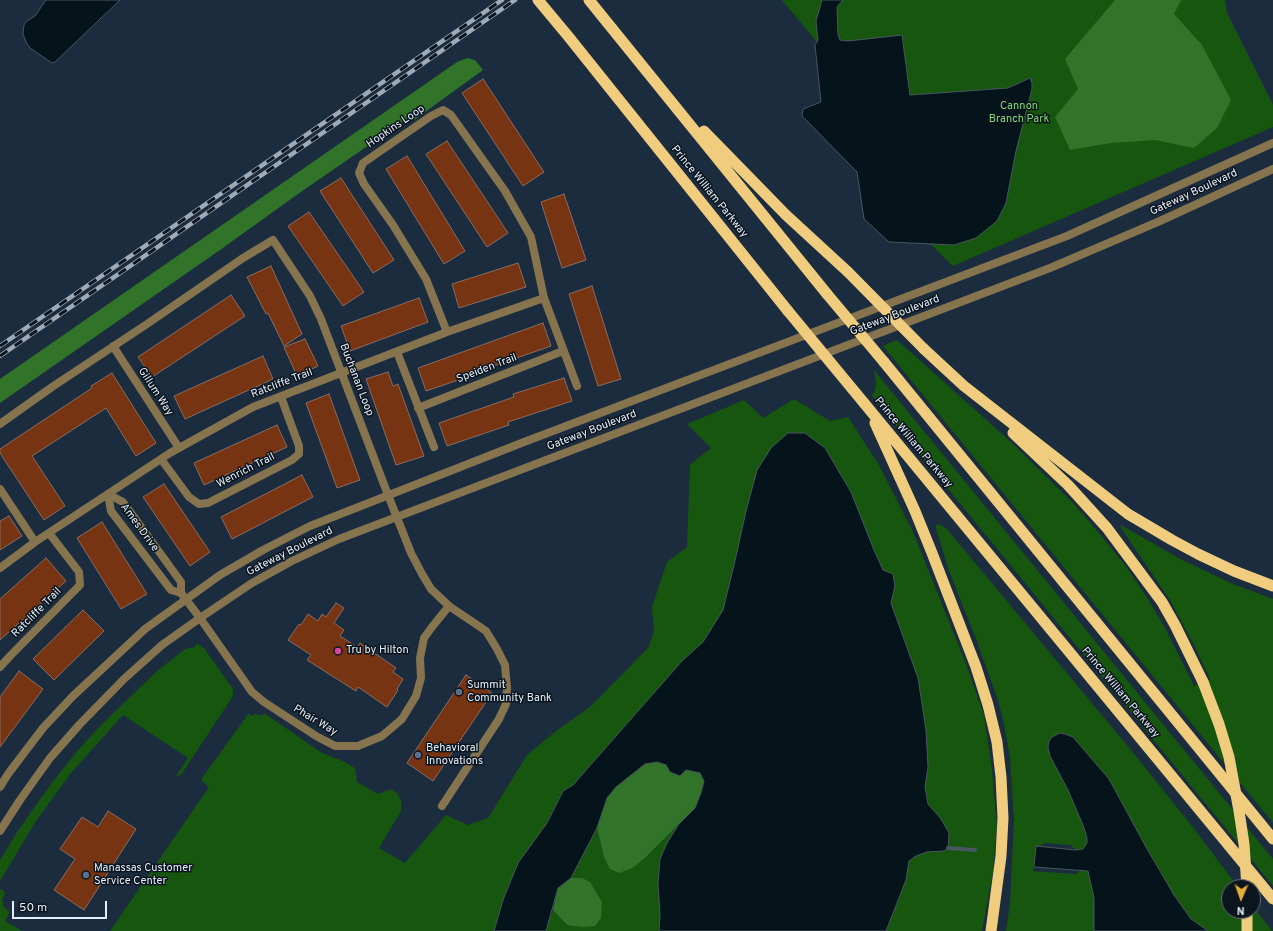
<!DOCTYPE html>
<html>
<head>
<meta charset="utf-8">
<style>
	body { margin:0 }
	#map { position:relative; width:1273px; height:931px; overflow:hidden; background:#1b2c3f; font-family:Overpass,sans-serif }
	canvas { display:block }
	.north { position:absolute; left:1221px; top:879px; width:40px; height:40px; box-sizing:border-box; background:#0c141d; border:1px solid #626c76; border-radius:50%; rotate:182deg; font-size:11px; font-weight:700; line-height:16px; text-align:center; color:#e3effb }
	.north::after { content:''; display:block; margin:auto; width:14px; height:18px; background:#e4ae35; clip-path:polygon(50% 0,100% 100%,50% 72%,0 100%) }
	.scale { position:absolute; left:12px; top:901px; width:95px; height:18px; box-sizing:border-box; border:2px solid #e3effb; border-top:0; padding-left:5px; font-size:12px; line-height:14px; white-space:nowrap; color:#e3effb; -webkit-text-stroke:3px #0c141d; paint-order:stroke }
</style>
</head>
<body>
<div id="map">
<canvas width="1273" height="931"></canvas>
<div class="north">N</div>
<div class="scale">50 m</div>
</div>
<script>
const context = document.querySelector('canvas').getContext('2d');
context.lineJoin = 'round';
function fill(path, color) {
  context.fillStyle = color;
  context.fill(path, 'evenodd');
}
function toPath(rows) {
  const path = new Path2D();
  for (const r of rows) {
    path.moveTo(r[0], r[1]);
    for (let i = 2; i < r.length; i += 2) path.lineTo(r[i], r[i + 1]);
  }
  return path;
}
function strokePath(path, color, width, dash) {
  context.strokeStyle = color;
  context.lineWidth = width;
  context.lineCap = dash ? 'butt' : 'round';
  context.setLineDash(dash || []);
  context.stroke(path);
}
function write(font, color, halo, rows, align = 'center') {
  context.font = font + ' Overpass,sans-serif';
  context.lineWidth = 3;
  context.setLineDash([]);
  context.textBaseline = 'middle';
  context.strokeStyle = halo;
  context.fillStyle = color;
  for (const [text, x, y, turn = 0] of rows) {
    context.save();
    context.translate(x, y);
    context.rotate((+turn || 0) * Math.PI / 180);
    context.textAlign = isNaN(turn) ? turn : align;
    if (halo) context.strokeText(text, 0, 0);
    context.fillText(text, 0, 0);
    context.restore();
  }
}
fill(toPath([
	[782,0,1225,0,1227,13,1273,105,1273,127,953,266,921,235,914,159],
	[897,340,1011,442,1074,504,1098,532,1125,565,1148,599,1164,626,1194,686,1210,679,1195,647,1170,600,1121,528,1121,525,1182,560,1233,584,1273,599,1273,823,883,346],
	[874,370,1273,859,1273,886,872,396,875,390,876,382],
	[794,399,830,421,848,417,879,465,913,532,966,664,984,715,992,769,997,827,993,872,982,931,886,931,906,880,909,861,916,856,927,852,945,851,941,819,928,804,925,787,928,767,891,603,895,586,893,574,883,571,874,550,735,561,723,610,703,642,682,661,573,785,563,791,547,823,518,863,503,900,494,931,110,931,209,787,202,781,202,778,249,713,250,716,256,714,262,716,264,713,322,753,343,761,355,768,357,782,378,794,391,789,397,793,401,800,401,811,379,848,405,863,446,815,468,825,488,818,527,755,556,731,590,707,648,648,654,632,652,607,667,562,687,547,690,465,711,448,687,424,744,400,763,418],
	[939,524,946,528,1131,750,1195,830,1238,887,1229,887,1229,911,1253,911,1253,906,1272,931,1208,931,1191,919,1174,895,1146,847,1048,747,1050,756,1068,790,1083,825,1087,838,1087,843,1083,849,1076,850,1070,845,1045,843,1040,846,1036,846,1033,871,1076,874,1080,870,1088,871,1094,898,1094,931,1006,931,1010,904,1014,821,1010,758,1004,724,998,700,976,639,949,571,936,528,936,525],
	[196,643,204,648,233,689,233,696,181,775,176,776,188,758,123,715,71,773,36,821,0,881,0,860,19,829,51,784,78,750,102,724,157,671,185,649,195,647],
	[679,824,667,843,660,859,658,883,660,914,659,931,546,931,546,928,553,910,567,925,582,878,571,878,597,828,604,857,645,858],
	[0,889,4,891,5,894,2,900,4,907,10,912,5,921,22,931,0,931]
]), '#17560e');
fill(toPath([
	[1115,0,1181,0,1174,14,1202,45,1231,100,1217,128,1194,148,1155,140,1111,143,1070,150,1055,117,1078,89,1065,59],
	[467,58,475,60,483,70,414,120,411,116,298,194,220,250,0,403,0,379,457,62],
	[657,762,700,773,704,781,701,793,695,808,645,858,632,868,619,873,610,869,604,857,597,828,607,798,616,787,645,764],
	[571,878,582,878,590,882,602,902,601,918,595,926,583,927,567,925,553,910,558,888]
]), '#317328');
const water = toPath([
	[46,0,120,0,55,62,52,63,30,48,26,42,23,34,24,25,27,21,35,16,46,0],
	[822,0,843,0,837,7,838,35,840,40,848,41,902,35,910,95,1008,88,1030,78,1032,83,1032,89,1016,151,1006,203,997,221,976,238,954,245,889,242,864,219,857,172,802,116,803,109,821,102,815,45,818,40,816,21,822,0],
	[788,433,805,433,825,448,851,492,874,550,883,570,893,574,895,586,891,603,918,678,926,730,928,767,925,787,928,804,941,819,949,833,948,848,944,851,927,852,916,856,909,861,906,880,886,931,659,931,660,914,658,883,660,859,667,843,679,824,695,808,701,793,704,781,700,773,686,770,680,776,670,772,666,765,657,762,645,764,616,787,607,798,597,828,571,878,558,888,546,931,494,931,503,900,518,863,547,823,563,791,573,785,682,661,703,642,723,610,735,561,746,511,757,470,771,448,788,433],
	[1060,733,1065,734,1073,737,1109,779,1146,847,1174,895,1191,919,1208,931,1094,931,1094,898,1088,871,1034,867,1036,846,1076,850,1083,849,1087,843,1087,838,1083,825,1068,790,1050,756,1048,747,1049,741,1052,737,1060,733]
]);
fill(water, '#05141b');
strokePath(water, '#48565e', 1);
strokePath(toPath([
	[948,848,975,850]
]), '#48565e', 4);
const building = toPath([
	[483,79,544,172,523,186,462,93,483,79],
	[447,141,508,233,487,247,426,154,447,141],
	[407,156,465,251,444,264,386,169,407,156],
	[341,178,394,260,373,273,320,191,341,178],
	[564,194,586,260,562,268,541,202,564,194],
	[309,212,364,292,343,306,288,226,309,212],
	[518,263,526,287,459,308,452,284,518,263],
	[271,266,302,334,284,346,268,313,266,314,247,277,271,266],
	[592,286,621,379,598,386,569,294,592,286],
	[231,295,245,316,152,377,138,357,231,295],
	[419,298,428,322,350,351,341,326,419,298],
	[543,323,551,346,488,368,488,370,426,391,418,368,543,323],
	[305,339,318,366,297,376,284,347,305,339],
	[263,356,273,379,185,419,174,396,263,356],
	[388,372,393,386,398,384,424,456,396,465,366,379,388,372],
	[112,373,156,443,136,456,106,408,32,456,65,506,44,520,0,453,0,449,92,388,91,386,112,373],
	[564,378,572,401,508,422,509,425,447,446,439,423,514,397,513,394,564,378],
	[329,394,360,480,337,488,306,403,329,394],
	[277,425,287,447,204,485,194,463,277,425],
	[302,475,313,497,232,539,221,517,302,475],
	[164,484,210,552,190,566,143,497,164,484],
	[9,516,22,536,0,550,0,521,9,516],
	[102,522,147,594,121,609,77,538,102,522],
	[46,558,66,581,0,640,0,599,46,558],
	[336,603,344,608,334,623,344,630,340,636,357,647,360,643,396,668,393,672,403,679,397,689,398,690,387,707,358,687,356,691,307,660,311,655,288,640,299,624,301,625,308,614,318,621,322,614,326,617,336,603],
	[83,610,104,631,54,680,33,659,83,610],
	[19,671,43,689,0,747,0,697,19,671],
	[466,675,492,693,433,781,407,763,466,675],
	[108,811,136,829,84,910,54,890,75,859,60,849,82,817,98,827,108,811]
]);
fill(building, '#763413');
strokePath(building, '#8a6d60', 1);
strokePath(toPath([
	[447,332,426,279,393,225,364,184,359,173,363,163,431,116,443,110,451,115,505,191,531,237,544,298,577,386],
	[113,346,179,448],
	[397,352,434,447],
	[418,408,563,351],
	[0,424,52,387,147,324,243,258,273,240,310,296,321,319,388,495,411,553,422,574,431,589,449,606,486,631,497,649,505,665,507,688,506,704,499,719,442,806],
	[161,459,189,497,199,504,208,503,292,460,299,454,299,446,281,397],
	[0,489,35,542],
	[108,494,123,502,181,582,181,593,171,590,111,511,108,494],
	[0,568,35,542,170,453,253,407,447,332,544,298],
	[181,593,200,618,252,692,264,702,316,736,335,746,358,746,382,736,402,719,416,696,421,678,420,658,424,638,432,627,449,606],
	[0,667,11,655,80,585,79,572,49,533]
]), '#86744f', 8);
strokePath(toPath([
	[0,787,8,774,43,728,73,696,145,629,220,575,263,550,310,526,524,442,1067,236,1273,143],
	[0,831,20,800,50,758,80,724,124,679,162,645,200,618,252,583,292,561,339,539,1050,268,1160,221,1273,169]
]), '#86744f', 8);
strokePath(toPath([
	[538,0,568,36,788,311],
	[589,0,827,294],
	[704,131,786,215,848,272],
	[924,349,964,386,1128,514,1172,540,1198,554,1234,571,1273,586],
	[884,362,1273,839],
	[864,403,1273,899],
	[875,423,915,511,932,553,976,667,988,705,997,742,1001,777,1003,818,1001,856,991,931],
	[1013,433,1068,485,1107,528,1162,602,1175,625,1203,682],
	[1247,931,1247,911]
]), '#f0cd7e', 11);
const rail = toPath([
	[0,346,502,0],
	[0,356,515,0]
]);
strokePath(rail, '#9dabb9', 4.5);
strokePath(rail, '#0c141d', 3, [9]);
strokePath(toPath([
	[848,272,924,349],
	[827,294,884,362],
	[788,311,864,403],
	[1203,682,1219,724,1229,757,1239,811,1244,844,1247,887]
]), '#f0cd7e', 11);
for (const [x, y, r, color] of [
	[338,651,4,"#d1479c"],
	[459,692,4,"#5c6f8a"],
	[418,755,4,"#5c6f8a"],
	[86,875,4,"#5c6f8a"]
]) {
  const dot = new Path2D();
  dot.arc(x, y, r, 0, 2 * Math.PI);
  context.fillStyle = color;
  context.fill(dot);
  strokePath(dot, '#0c141d', 1.5);
}
write('11px', '#81d874', '#0c141d', [
	["Cannon",1019,107],
	["Branch Park",1019,120]
]);
write('11px', '#e3effb', '#0c141d', [
	["Hopkins Loop",396,127,-34],
	["Prince William Parkway",709,192,51],
	["Gateway Boulevard",1194,193,-25],
	["Gateway Boulevard",895,316,-21],
	["Speiden Trail",487,369,-21],
	["Buchanan Loop",356,380,69],
	["Ratcliffe Trail",282,384,-21],
	["Gillum Way",155,392,57],
	["Gateway Boulevard",592,431,-21],
	["Prince William Parkway",913,443,50],
	["Wenrich Trail",246,471,-27],
	["Ames Drive",139,528,54],
	["Gateway Boulevard",290,552,-27],
	["Ratcliffe Trail",37,613,-45],
	["Prince William Parkway",1120,693,50],
	["Phair Way",315,721,31]
]);
write('11px', '#e3effb', '#0c141d', [
	["Tru by Hilton",346,651],
	["Summit",467,686],
	["Community Bank",467,699],
	["Behavioral",426,749],
	["Innovations",426,762],
	["Manassas Customer",94,869],
	["Service Center",94,882]
], 'left');
</script>
</body>
</html>
